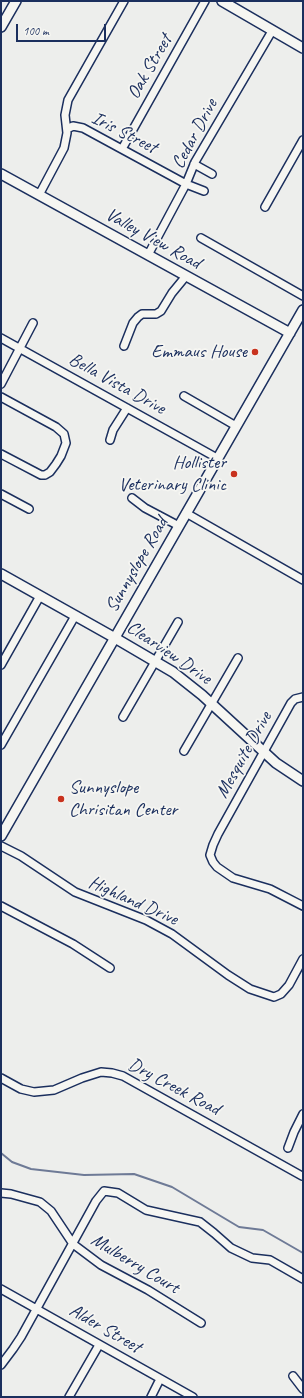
<!DOCTYPE html>
<html>
<head>
<meta charset="utf-8">
<style>
	body { margin:0 }
	#map { position:relative; width:304px; height:1398px; overflow:hidden; background:#edeeec; font-family:Caveat,sans-serif }
	canvas { display:block }
	.frame { position:absolute; inset:0; border:2px solid #1b2f5e; pointer-events:none }
	.scale { position:absolute; left:16px; top:24px; width:90px; height:18px; box-sizing:border-box; border:2px solid #1b2f5e; border-top:0; padding-left:5px; font-size:12px; line-height:14px; white-space:nowrap; color:#1b2f5e; -webkit-text-stroke:3px #f6f6f2; paint-order:stroke }
</style>
</head>
<body>
<div id="map">
<canvas width="304" height="1398"></canvas>
<div class="frame"></div>
<div class="scale">100 m</div>
</div>
<script>
const context = document.querySelector('canvas').getContext('2d');
context.lineJoin = 'round';
function toPath(rows) {
  const path = new Path2D();
  for (const r of rows) {
    path.moveTo(r[0], r[1]);
    for (let i = 2; i < r.length; i += 2) path.lineTo(r[i], r[i + 1]);
  }
  return path;
}
function strokePath(path, color, width, dash) {
  context.strokeStyle = color;
  context.lineWidth = width;
  context.lineCap = dash ? 'butt' : 'round';
  context.setLineDash(dash || []);
  context.stroke(path);
}
function write(font, color, halo, rows, align = 'center') {
  context.font = font + ' Caveat,sans-serif';
  context.lineWidth = 3.5;
  context.setLineDash([]);
  context.textBaseline = 'middle';
  context.strokeStyle = halo;
  context.fillStyle = color;
  for (const [text, x, y, turn = 0] of rows) {
    context.save();
    context.translate(x, y);
    context.rotate((+turn || 0) * Math.PI / 180);
    context.textAlign = isNaN(turn) ? turn : align;
    if (halo) context.strokeText(text, 0, 0);
    context.fillText(text, 0, 0);
    context.restore();
  }
}
strokePath(toPath([
	[1,1153,12,1162,31,1169,84,1175,134,1174,172,1187,239,1227,263,1230,303,1253]
]), '#6e7a96', 2);
const minor = toPath([
	[67,129,73,126,83,128,186,184,204,191],
	[122,149,205,1],
	[194,164,212,174],
	[39,195,64,148,67,133,65,115,68,100,124,1],
	[265,207,303,140],
	[201,238,303,296],
	[148,255,186,184,195,162,272,31],
	[1,338,217,458],
	[124,346,133,323,138,317,142,314,156,314,161,311,172,293,186,276],
	[1,384,33,323],
	[184,396,236,426],
	[1,397,56,427,64,434,66,443,61,456,56,464,50,472,45,475,41,475,1,454],
	[110,440,113,430,127,408],
	[1,494,29,509],
	[132,498,145,508,179,526],
	[186,513,303,580],
	[1,665,40,596],
	[303,697,295,699,291,703,218,834,213,845,210,855,213,862,217,867,233,878,270,889,303,906],
	[123,717,178,622],
	[1,745,75,616],
	[184,751,238,658],
	[1,846,21,856,75,892,146,920,172,934,228,975,250,989,274,997,281,994,289,985,303,959],
	[1,906,73,944,110,968],
	[1,1078,21,1089,34,1092,54,1090,82,1078,101,1072,112,1073,123,1076,302,1176],
	[288,1148,294,1132,303,1114],
	[1,1193,11,1194,40,1202,51,1211,73,1244,101,1265,148,1290,201,1323],
	[1,1289,193,1397],
	[1,1365,13,1349,21,1337,96,1201,104,1191,118,1193,146,1210,200,1222,214,1233,231,1248,252,1258,270,1260,303,1279],
	[293,1376,303,1389],
	[69,1397,99,1345],
	[151,1397,160,1379]
]);
const tertiary = toPath([
	[222,1,303,48],
	[1,27,16,1],
	[1,174,290,333],
	[1,574,115,638,173,672,202,695,276,763,303,781],
	[1,836,303,310]
]);
strokePath(minor, '#1b2f5e', 10);
strokePath(tertiary, '#1b2f5e', 12);
strokePath(minor, '#f6f6f2', 7);
strokePath(tertiary, '#f6f6f2', 9);
for (const [x, y, r, color] of [
	[255,352,4,"#c8321e"],
	[234,474,4,"#c8321e"],
	[61,799,4,"#c8321e"]
]) {
  const dot = new Path2D();
  dot.arc(x, y, r, 0, 2 * Math.PI);
  context.fillStyle = color;
  context.fill(dot);
  strokePath(dot, '#f6f6f2', 1.5);
}
write('19px', '#1b2f5e', '#f6f6f2', [
	["Oak Street",150,67,-60],
	["Iris Street",124,133,27],
	["Cedar Drive",195,134,-62],
	["Valley View Road",153,239,29],
	["Bella Vista Drive",117,384,29],
	["Sunnyslope Road",137,565,-60],
	["Clearview Drive",169,653,34],
	["Mesquite Drive",244,755,-61],
	["Highland Drive",133,901,24],
	["Dry Creek Road",174,1087,28],
	["Mulberry Court",135,1264,31],
	["Alder Street",105,1329,30]
]);
write('19px', '#1b2f5e', '#f6f6f2', [
	["Emmaus House",247,352],
	["Hollister",226,463],
	["Veterinary Clinic",226,485],
	["Sunnyslope",69,788,"left"],
	["Chrisitan Center",69,810,"left"]
], 'right');
</script>
</body>
</html>
